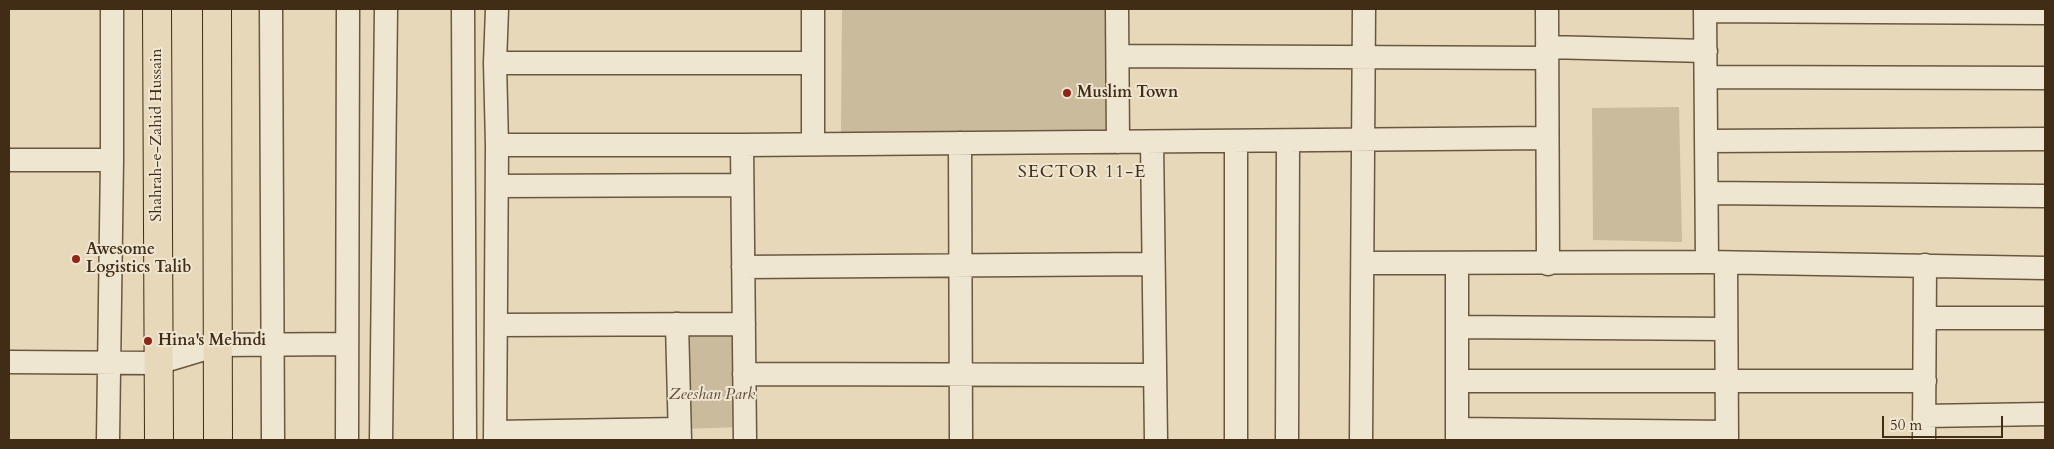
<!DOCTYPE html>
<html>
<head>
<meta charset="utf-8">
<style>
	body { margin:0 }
	#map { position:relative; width:2054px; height:449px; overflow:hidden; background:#e7d8b9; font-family:Cardo,serif }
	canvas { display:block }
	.frame { position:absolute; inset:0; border:10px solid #412c16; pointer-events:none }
	.scale { position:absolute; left:1882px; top:416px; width:121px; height:22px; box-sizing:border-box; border:2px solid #412c16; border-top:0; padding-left:6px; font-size:15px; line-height:18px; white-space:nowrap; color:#412c16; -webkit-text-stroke:4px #efe6d2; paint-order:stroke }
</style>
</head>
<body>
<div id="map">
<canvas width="2054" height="449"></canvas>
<div class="frame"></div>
<div class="scale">50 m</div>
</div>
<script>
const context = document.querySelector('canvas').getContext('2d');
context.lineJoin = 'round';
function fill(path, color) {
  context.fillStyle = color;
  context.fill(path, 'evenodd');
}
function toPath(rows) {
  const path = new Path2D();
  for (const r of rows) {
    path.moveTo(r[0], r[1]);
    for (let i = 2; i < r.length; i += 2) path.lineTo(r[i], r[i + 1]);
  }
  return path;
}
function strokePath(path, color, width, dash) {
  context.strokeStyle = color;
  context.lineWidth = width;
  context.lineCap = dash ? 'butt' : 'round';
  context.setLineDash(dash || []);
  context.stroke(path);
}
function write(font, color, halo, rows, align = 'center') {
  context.font = font + ' Cardo,serif';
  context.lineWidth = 4;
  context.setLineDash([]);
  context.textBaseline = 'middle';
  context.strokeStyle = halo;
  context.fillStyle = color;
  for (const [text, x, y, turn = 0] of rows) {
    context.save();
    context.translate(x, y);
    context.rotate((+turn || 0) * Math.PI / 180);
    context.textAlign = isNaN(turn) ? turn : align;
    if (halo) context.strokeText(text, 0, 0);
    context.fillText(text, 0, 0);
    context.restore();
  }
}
fill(toPath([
	[842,9,1108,9,1108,133,841,133],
	[1679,107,1682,242,1593,240,1592,108],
	[677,324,744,324,744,427,679,429]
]), '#cbbb9d');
const minor = toPath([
	[271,9,273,440],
	[463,9,465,440],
	[1117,9,1118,142],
	[1547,9,1548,264],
	[1705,9,1707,262],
	[1705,11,2045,13],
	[1547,47,1706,51],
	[1118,56,1547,58],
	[495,63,813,63],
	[1706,77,2045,78],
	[1236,141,1236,440],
	[1707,141,2045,139],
	[1152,142,1156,440],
	[960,143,961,440],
	[813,144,813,9],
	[497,145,742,145,1547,138],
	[742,145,745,440],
	[9,160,112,160],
	[497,186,742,185],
	[1707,193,2045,196],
	[1363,263,1707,262,2045,268],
	[1726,263,1727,440],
	[743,267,1153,264],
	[1925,318,2045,318],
	[677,324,680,440],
	[496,325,744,324],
	[1458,327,1726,329],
	[9,362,158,363,218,345,347,344],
	[744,374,1155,375],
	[1457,381,1925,381],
	[1924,416,2045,414],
	[1457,429,1727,432],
	[495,432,679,429],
	[108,440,112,160,112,9],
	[347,440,348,9],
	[381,440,386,9],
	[495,440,497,145,495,63,497,9],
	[1287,440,1288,141],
	[1361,440,1364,9],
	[1457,440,1457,263],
	[1924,440,1925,265]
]);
const major = toPath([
	[157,9,159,440],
	[217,9,218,440]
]);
strokePath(minor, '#6a573f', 25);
strokePath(major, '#412c16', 30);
strokePath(minor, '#efe6d2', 22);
strokePath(major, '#e7d8b9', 28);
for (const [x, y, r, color] of [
	[1067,93,5,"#8f2418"],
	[76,259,5,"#8f2418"],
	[148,341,5,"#8f2418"]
]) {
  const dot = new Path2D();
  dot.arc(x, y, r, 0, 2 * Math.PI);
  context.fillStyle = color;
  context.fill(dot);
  strokePath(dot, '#efe6d2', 2);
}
write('bold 16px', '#412c16', '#efe6d2', [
	["Muslim Town",1077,93],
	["Awesome",86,250],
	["Logistics Talib",86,268],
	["Hina's Mehndi",158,341]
], 'left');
write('16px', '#412c16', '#efe6d2', [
	["Shahrah-e-Zahid Hussain",157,135,-90]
]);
write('italic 16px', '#5d4931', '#efe6d2', [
	["Zeeshan Park",712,395]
]);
context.letterSpacing = '1px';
write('18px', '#412c16', '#efe6d2', [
	["SECTOR 11-E",1082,173]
]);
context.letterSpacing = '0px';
</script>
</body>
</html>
